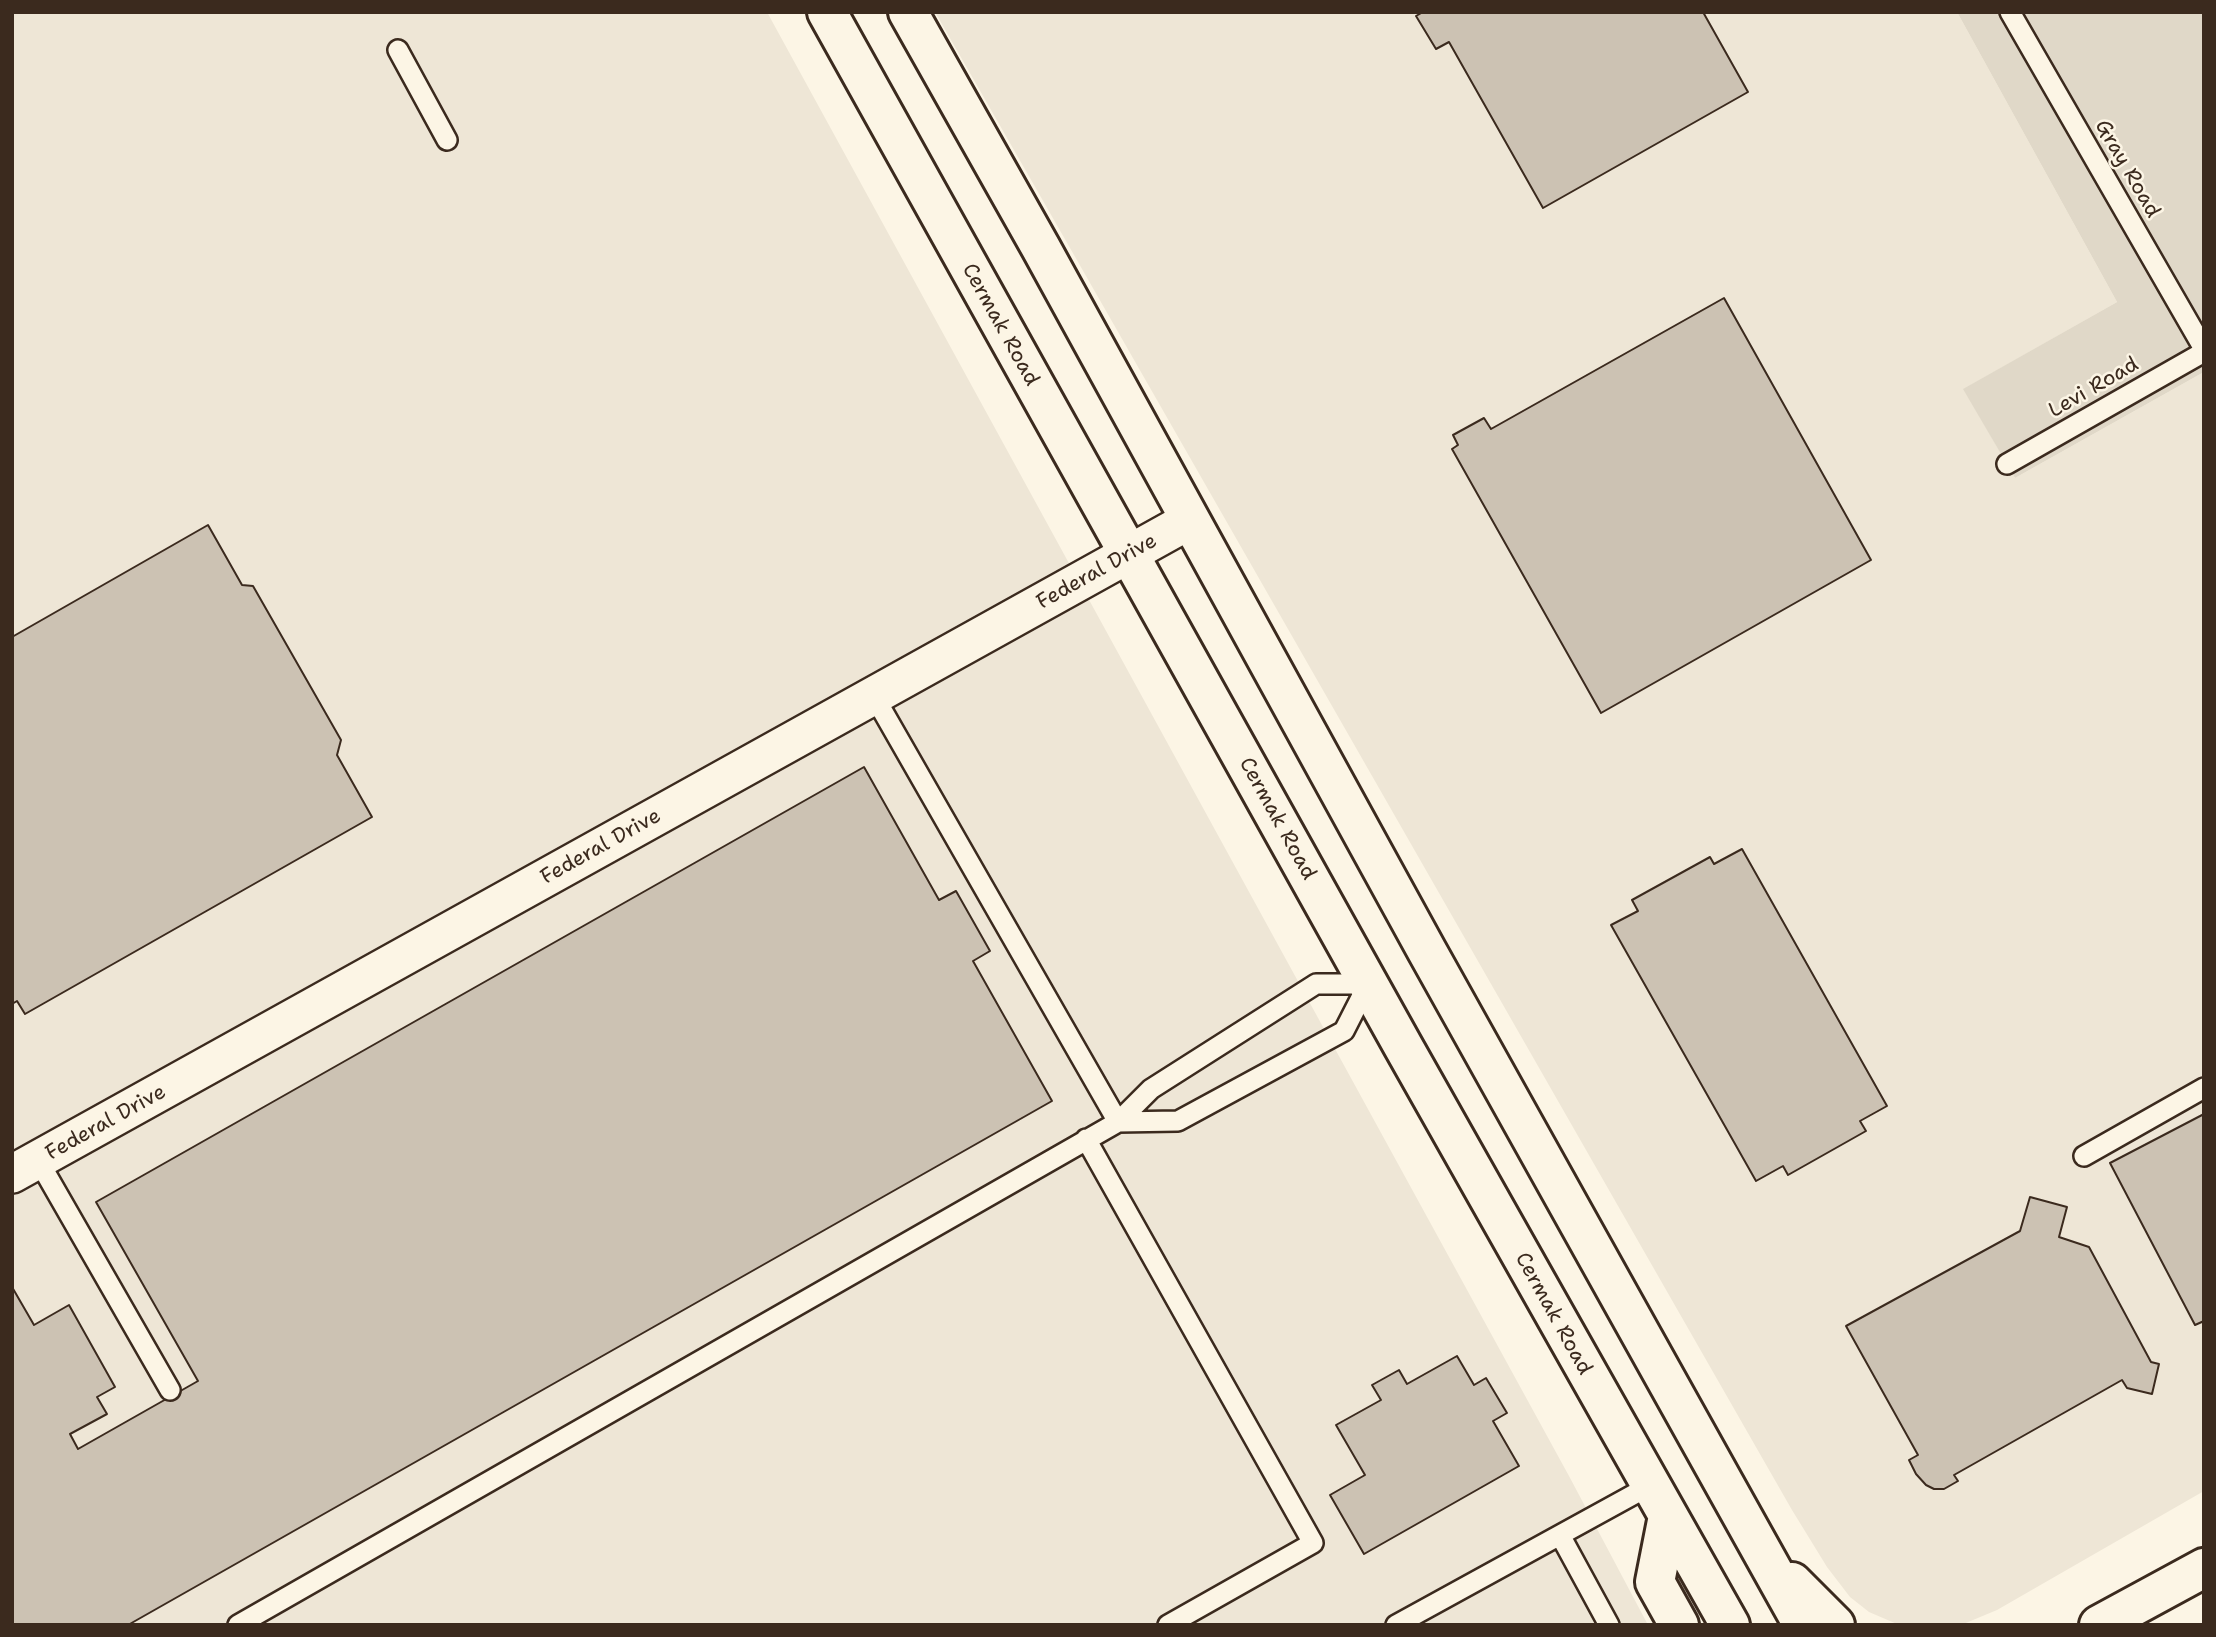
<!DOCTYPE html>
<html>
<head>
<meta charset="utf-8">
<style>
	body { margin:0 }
	#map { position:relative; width:2216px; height:1637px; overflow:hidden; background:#fcf5e5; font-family:"Shantell Sans",sans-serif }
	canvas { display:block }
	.frame { position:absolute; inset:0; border:14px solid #3b2a1e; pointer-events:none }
</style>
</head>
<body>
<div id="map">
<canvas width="2216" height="1637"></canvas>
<div class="frame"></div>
</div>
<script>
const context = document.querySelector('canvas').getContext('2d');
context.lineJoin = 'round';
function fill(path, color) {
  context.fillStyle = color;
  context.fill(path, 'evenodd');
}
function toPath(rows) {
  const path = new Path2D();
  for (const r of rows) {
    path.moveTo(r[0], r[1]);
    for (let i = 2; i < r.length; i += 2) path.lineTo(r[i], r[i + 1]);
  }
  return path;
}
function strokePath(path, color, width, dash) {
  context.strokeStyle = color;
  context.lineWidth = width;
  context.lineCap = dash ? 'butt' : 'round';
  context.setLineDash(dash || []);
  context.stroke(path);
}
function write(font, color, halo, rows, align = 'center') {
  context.font = font + ' "Shantell Sans",sans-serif';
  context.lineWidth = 5;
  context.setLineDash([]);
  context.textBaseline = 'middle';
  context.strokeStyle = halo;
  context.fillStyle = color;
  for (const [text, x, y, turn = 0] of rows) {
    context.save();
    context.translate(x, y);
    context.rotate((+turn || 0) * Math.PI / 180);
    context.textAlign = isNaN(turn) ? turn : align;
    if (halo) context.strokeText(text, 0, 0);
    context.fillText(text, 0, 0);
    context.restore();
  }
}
fill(toPath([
	[12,12,767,12,1569,1476,1648,1625,12,1625],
	[935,12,1957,12,2117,302,1964,389,2015,478,2204,372,2204,1491,1997,1610,1961,1625,1897,1624,1869,1612,1850,1597,1827,1567,1792,1510]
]), '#eee6d6');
fill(toPath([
	[1957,12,2204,12,2204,372,2015,478,1963,389,2117,302]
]), '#e0d8c8');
const building = toPath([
	[1423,12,1703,12,1748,92,1543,208,1449,42,1436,49,1416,16,1423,12],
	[1724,298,1871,560,1601,713,1452,449,1458,445,1453,435,1484,418,1491,429,1724,298],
	[208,525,242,585,253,586,341,740,337,755,372,817,25,1014,17,1001,12,1004,12,637,208,525],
	[864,767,939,900,956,891,990,951,973,961,1052,1101,128,1625,12,1625,12,1287,34,1325,69,1305,115,1387,97,1397,107,1414,70,1434,78,1449,198,1381,96,1202,864,767],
	[1742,849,1887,1106,1860,1121,1866,1131,1788,1175,1783,1166,1756,1181,1611,925,1638,911,1632,900,1710,857,1714,864,1742,849],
	[2204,1114,2204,1321,2195,1325,2110,1163,2204,1114],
	[2030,1197,2067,1207,2059,1237,2089,1247,2151,1362,2159,1364,2152,1394,2127,1388,2122,1380,1954,1475,1958,1481,1944,1489,1934,1489,1926,1485,1916,1474,1909,1460,1918,1455,1846,1326,2020,1231,2030,1197],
	[1457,1356,1474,1385,1486,1378,1507,1413,1493,1421,1519,1466,1364,1554,1330,1495,1365,1475,1336,1425,1381,1400,1372,1385,1399,1370,1407,1384,1457,1356]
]);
fill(building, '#ccc2b3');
strokePath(building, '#3b2a1e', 2);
const service = toPath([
	[2010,12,2204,349],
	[398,50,447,140],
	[2007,464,2204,352],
	[874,696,1118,1122],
	[1086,1139,1313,1543,1168,1625],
	[2084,1156,2204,1088],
	[38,1160,170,1390],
	[1560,1535,1609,1625],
	[238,1625,1118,1122,1151,1089,1316,984,1368,984,1344,1031,1178,1121,1118,1122],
	[1396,1625,1651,1485]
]);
const minor = toPath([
	[12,1174,1190,520]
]);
const primary = toPath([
	[827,12,1403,1046,1730,1625],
	[908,12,1041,248,1427,951,1803,1625],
	[1668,1516,1655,1582,1679,1625],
	[1792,1582,1835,1625],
	[2099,1625,2204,1568]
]);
strokePath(service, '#3b2a1e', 24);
strokePath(minor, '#3b2a1e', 42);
strokePath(primary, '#3b2a1e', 44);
strokePath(service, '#fcf5e5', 19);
strokePath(minor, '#fcf5e5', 37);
strokePath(primary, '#fcf5e5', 38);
write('21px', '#3b2a1e', '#fcf5e5', [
	["Gray Road",2127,169,60],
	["Cermak Road",1000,325,61],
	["Levi Road",2094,388,-30],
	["Federal Drive",1097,572,-29],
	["Cermak Road",1277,819,61],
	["Federal Drive",601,847,-29],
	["Federal Drive",106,1123,-29],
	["Cermak Road",1553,1314,61]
]);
</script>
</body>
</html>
